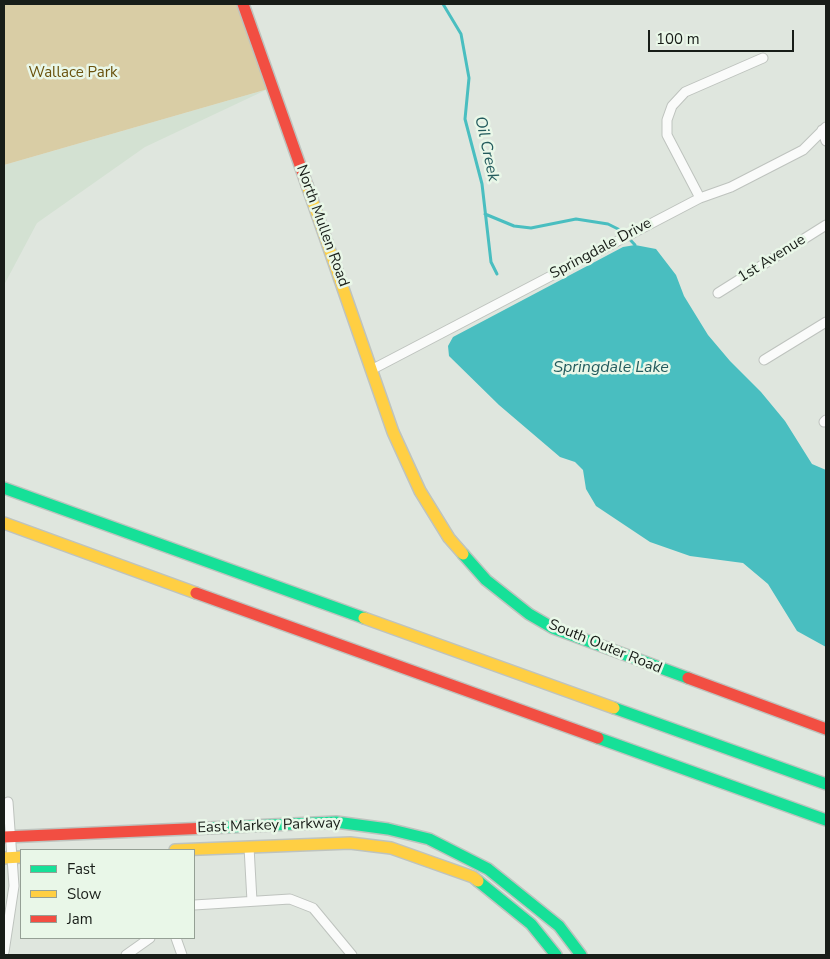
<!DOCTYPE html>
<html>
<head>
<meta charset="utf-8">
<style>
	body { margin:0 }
	#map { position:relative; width:830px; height:959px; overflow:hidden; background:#dfe6de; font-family:"Nunito Sans",sans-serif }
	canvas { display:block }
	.frame { position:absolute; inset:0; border:5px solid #181d18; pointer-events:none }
	.legend { position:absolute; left:20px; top:849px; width:175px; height:90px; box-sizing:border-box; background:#e9f7e8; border:1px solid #95a095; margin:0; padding:6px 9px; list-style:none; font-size:15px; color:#181d18 }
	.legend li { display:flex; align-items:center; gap:10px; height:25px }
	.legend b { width:25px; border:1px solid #95a095 }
	.scale { position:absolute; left:648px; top:30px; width:146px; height:22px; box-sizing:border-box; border:2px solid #181d18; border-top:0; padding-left:6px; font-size:15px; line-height:18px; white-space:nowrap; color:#181d18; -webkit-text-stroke:4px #e9f7e8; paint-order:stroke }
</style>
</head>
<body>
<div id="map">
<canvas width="830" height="959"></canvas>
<div class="frame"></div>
<ul class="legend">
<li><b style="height:6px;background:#16e098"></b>Fast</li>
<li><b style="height:6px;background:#ffcf43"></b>Slow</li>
<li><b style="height:6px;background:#f24e42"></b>Jam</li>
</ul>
<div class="scale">100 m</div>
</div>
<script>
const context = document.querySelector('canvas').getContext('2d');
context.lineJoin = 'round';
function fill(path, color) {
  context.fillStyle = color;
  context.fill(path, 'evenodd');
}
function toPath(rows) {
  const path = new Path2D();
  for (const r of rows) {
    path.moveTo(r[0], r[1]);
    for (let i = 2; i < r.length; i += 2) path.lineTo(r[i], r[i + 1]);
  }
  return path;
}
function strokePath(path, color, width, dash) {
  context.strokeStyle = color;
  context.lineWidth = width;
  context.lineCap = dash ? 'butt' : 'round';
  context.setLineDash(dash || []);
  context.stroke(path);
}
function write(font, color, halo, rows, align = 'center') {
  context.font = font + ' "Nunito Sans",sans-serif';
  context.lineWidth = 5;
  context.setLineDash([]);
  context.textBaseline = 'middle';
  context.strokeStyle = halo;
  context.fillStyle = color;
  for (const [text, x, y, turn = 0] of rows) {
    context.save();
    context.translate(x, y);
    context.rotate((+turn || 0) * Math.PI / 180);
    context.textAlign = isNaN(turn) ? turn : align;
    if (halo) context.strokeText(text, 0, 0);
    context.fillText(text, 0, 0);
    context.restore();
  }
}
fill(toPath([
	[268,89,145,147,37,223,4,285,4,165]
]), '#d3e1d2');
fill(toPath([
	[4,4,238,4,268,89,4,165]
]), '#d9cda5');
fill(toPath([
	[635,245,656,249,676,275,684,296,708,335,730,361,761,392,785,421,812,464,826,470,826,647,797,631,768,584,743,563,690,556,650,542,596,506,586,489,583,470,575,462,560,457,499,405,449,356,448,346,453,337,623,247]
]), '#49bec0');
strokePath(toPath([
	[443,4,461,34,469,78,465,119,482,184,491,262,497,274],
	[485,214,514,226,531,228,576,219,608,224,622,231,635,245]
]), '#49bec0', 3);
const street = toPath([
	[822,130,826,141],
	[700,198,667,135,667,120,672,106,685,92,763,58],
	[718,293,826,225],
	[764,360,826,322],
	[373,369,700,198,731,187,803,150,826,127],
	[824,422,826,420],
	[249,847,252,901],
	[194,905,290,899,313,908,352,955],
	[176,938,182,955],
	[4,952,14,886,8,802],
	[126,955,150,938]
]);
const fast = toPath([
	[4,488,364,618],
	[463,554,486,580,529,614,553,628,688,678],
	[614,708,826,784],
	[598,738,826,820],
	[208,828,336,822,388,829,429,839,488,869,559,926,581,955],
	[478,881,531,924,556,955]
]);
const slow = toPath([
	[307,185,393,432,420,491,449,538,463,554],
	[4,523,196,593],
	[364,618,614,708],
	[175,850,350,843,391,848,473,877,478,881],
	[4,858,21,857]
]);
const jam = toPath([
	[243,4,307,185],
	[196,593,598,738],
	[688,678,826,729],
	[4,837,208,828]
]);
strokePath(street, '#bec3be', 11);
strokePath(fast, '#bec3be', 14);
strokePath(slow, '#bec3be', 14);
strokePath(jam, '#bec3be', 14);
strokePath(street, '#fafbfa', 9);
strokePath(fast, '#16e098', 11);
strokePath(slow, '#ffcf43', 11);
strokePath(jam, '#f24e42', 11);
write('15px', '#6a520d', '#e9f7e8', [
	["Wallace Park",73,73]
]);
write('15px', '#181d18', '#e9f7e8', [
	["North Mullen Road",322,226,70],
	["Springdale Drive",601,249,-28],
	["1st Avenue",772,259,-32],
	["South Outer Road",605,647,22],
	["East Markey Parkway",269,826,-2]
]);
write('italic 16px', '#235b5d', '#e9f7e8', [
	["Oil Creek",486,149,78],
	["Springdale Lake",611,368]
]);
</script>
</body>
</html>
